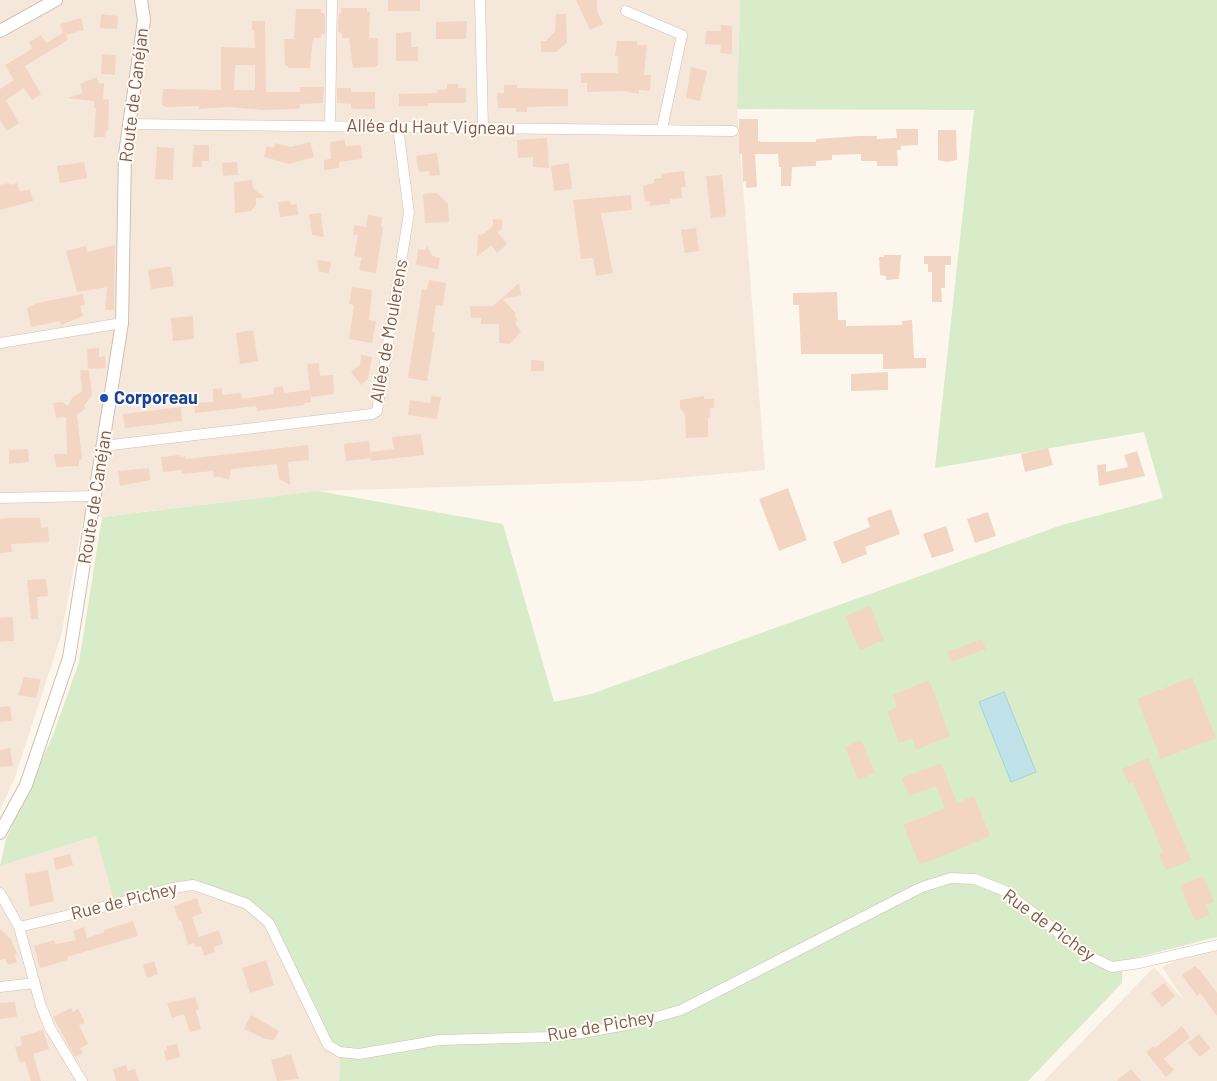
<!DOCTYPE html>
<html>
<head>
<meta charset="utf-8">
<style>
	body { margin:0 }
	canvas { display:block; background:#fdf6ec }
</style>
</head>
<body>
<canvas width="1217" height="1081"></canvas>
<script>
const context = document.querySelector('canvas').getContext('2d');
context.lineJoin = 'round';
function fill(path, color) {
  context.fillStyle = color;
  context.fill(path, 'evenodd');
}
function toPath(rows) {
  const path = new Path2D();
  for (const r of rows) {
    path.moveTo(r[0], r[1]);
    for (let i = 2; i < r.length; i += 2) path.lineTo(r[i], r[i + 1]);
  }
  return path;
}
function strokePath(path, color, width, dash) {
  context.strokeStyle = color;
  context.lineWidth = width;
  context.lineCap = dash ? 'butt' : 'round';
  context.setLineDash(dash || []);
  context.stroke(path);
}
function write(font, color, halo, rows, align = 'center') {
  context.font = font + ' Barlow,sans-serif';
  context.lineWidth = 4;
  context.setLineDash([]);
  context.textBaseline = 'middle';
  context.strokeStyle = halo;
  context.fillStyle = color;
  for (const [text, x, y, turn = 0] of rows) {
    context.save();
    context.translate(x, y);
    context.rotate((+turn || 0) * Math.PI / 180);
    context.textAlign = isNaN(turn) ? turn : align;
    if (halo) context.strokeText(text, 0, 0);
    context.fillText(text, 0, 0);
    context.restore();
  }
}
fill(toPath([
	[0,0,740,0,737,109,765,470,642,481,318,491,83,519,61,636,14,780,0,810],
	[96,836,193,885,260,913,340,1052,339,1081,0,1081,0,866],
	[1217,950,1217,1081,1044,1081,1154,967,1185,1001,1162,967,1183,957]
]), '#f5e8da');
fill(toPath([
	[740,0,1217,0,1217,937,1123,961,1122,983,1028,1081,339,1081,340,1052,328,1045,260,913,193,885,115,904,96,836,0,866,6,839,53,735,79,662,102,517,318,491,503,524,554,702,591,694,1062,525,1163,498,1144,432,935,468,974,110,737,109]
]), '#d8ecc9');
const water = toPath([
	[1004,692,1036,772,1011,782,979,702,1004,692]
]);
fill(water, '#bfe3e8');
strokePath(water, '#a5d3da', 1);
fill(toPath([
	[388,0,420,0,420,11,388,11],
	[576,0,597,0,597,11,603,24,590,30],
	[341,8,367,8,367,12,370,12,369,38,378,38,378,65,375,67,353,68,349,38,342,38,342,33,338,32,339,13,341,13],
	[296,9,321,9,321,13,325,13,325,34,321,34,321,38,313,38,310,68,288,68,288,66,285,66,284,39,294,39],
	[101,14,118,16,117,29,100,28],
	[556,14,566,14,567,42,556,52,541,52,541,41,546,41,555,31],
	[81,18,84,30,66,35,68,40,25,66,41,94,32,100,24,88,6,100,19,123,7,131,0,120,0,89,14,80,5,65,32,49,29,42,41,35,46,43,63,33,60,24],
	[252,21,265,21,266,92,300,92,300,87,324,87,323,103,300,104,300,108,296,109,263,110,229,107,199,109,199,106,166,107,162,105,163,89,221,90,221,47,255,48,254,30,252,30],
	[235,65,255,65,255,90,234,90],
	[467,21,466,39,436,39,436,22],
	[721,25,732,26,732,54,720,53,721,45,705,44,706,31,721,31],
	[411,32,411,47,418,47,418,61,396,61,396,33],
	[617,41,637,41,637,45,647,45,644,75,651,75,650,91,639,90,639,94,624,91,587,92,587,83,581,83,581,73,618,73,618,56,615,56],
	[102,54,116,55,115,75,101,74],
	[691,67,707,71,700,101,686,98],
	[97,77,99,84,104,83,103,99,109,100,108,131,106,131,105,137,94,137,96,108,94,108,94,101,67,98,83,93,80,84],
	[447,84,458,84,458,88,466,88,466,103,428,103,428,106,399,106,399,94,437,93,437,90,447,89],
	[504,85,517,85,517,88,568,89,568,106,527,107,527,112,516,112,516,108,498,108,497,93,504,93],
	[337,88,351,88,351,92,375,92,375,109,355,109,351,108,351,104,337,103],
	[739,119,758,119,758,141,762,142,816,142,816,139,860,136,877,136,877,139,897,138,896,129,918,129,918,145,901,146,901,150,897,150,898,166,877,166,877,161,861,161,861,154,832,155,832,160,816,161,816,166,792,167,791,186,781,186,781,167,779,167,778,154,755,154,757,187,746,188,746,181,743,182,742,154,739,154],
	[938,130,956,130,957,160,947,162,938,160],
	[547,138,549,168,533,167,533,157,518,158,517,140],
	[345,140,345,146,361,145,362,159,339,162,339,168,324,170,324,160,331,159,330,142],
	[310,142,314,157,289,164,264,157,267,146,274,148,275,143,291,147],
	[194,145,209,145,209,161,202,161,202,167,192,167],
	[157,147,174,148,173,180,155,179],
	[437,153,440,175,430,176,429,171,419,172,416,156],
	[84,162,87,178,60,183,57,166],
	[237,162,238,175,223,176,222,163],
	[569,163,572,189,554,191,551,166],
	[684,171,686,187,681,187,682,198,670,199,670,204,664,204,650,206,649,201,645,202,643,186,654,183,654,179,662,178,661,174],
	[722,175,726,213,724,217,711,218,706,176],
	[252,180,253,188,265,198,256,198,256,205,251,211,235,213,234,182],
	[9,183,10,185,17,183,20,192,30,189,33,201,0,210,0,185],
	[437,193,448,204,449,222,425,223,423,194],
	[631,195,632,210,601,213,613,273,596,276,593,258,581,259,573,200],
	[290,201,291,205,297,204,298,215,280,217,278,202],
	[321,213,322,225,324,237,312,235,309,214],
	[368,215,382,217,381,227,383,227,376,273,359,270,362,257,354,256,358,235,353,234,354,225,366,227],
	[493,219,502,220,502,229,497,232,507,244,497,253,491,245,477,257,478,234,482,235,493,226],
	[696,228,699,251,685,253,681,230],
	[115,245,114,310,105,310,107,287,77,292,66,251,86,246,87,252],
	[427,246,432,256,440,258,438,269,416,265,418,249,425,250],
	[884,255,901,255,899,279,886,280,886,276,880,275,879,257,884,257],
	[924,256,951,256,951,265,945,265,945,288,941,288,942,302,932,302,932,272,928,272,928,264,924,264],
	[317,260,331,262,329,273,319,272],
	[166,267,171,267,174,286,151,289,148,270],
	[429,280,446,283,443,306,436,305,432,332,435,332,427,381,408,378,422,289,427,290],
	[519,283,521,295,503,299,516,314,514,315,518,320,515,323,521,332,510,344,499,343,499,324,481,324,481,318,471,318,470,306,493,306],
	[352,287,372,290,369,320,376,321,372,343,349,339,354,305,349,304],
	[837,292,838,320,846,320,846,326,902,325,902,321,912,320,914,358,926,358,926,368,883,369,883,354,801,354,799,305,793,305,793,293],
	[83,294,85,305,80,306,83,316,61,325,60,321,31,327,27,308,37,303],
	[193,316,194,339,173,341,171,318],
	[253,330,258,361,240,364,236,333],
	[99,348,99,357,105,356,106,368,88,369,87,349],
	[361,355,372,357,368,379,361,385,351,372,360,365],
	[531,360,544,361,544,371,531,371],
	[319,363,320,376,333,375,334,394,311,397,307,364],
	[80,370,89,370,92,395,84,406,86,408,77,415,82,459,79,460,79,466,56,467,54,454,67,454,66,417,56,418,53,403,62,402,68,406,72,398,82,391],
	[888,372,888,390,851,391,851,374],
	[283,386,284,393,310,390,311,402,304,403,304,405,257,411,256,406,195,413,194,403,213,402,213,389,222,388,222,395,241,393,242,399,274,394,273,388],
	[431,396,441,397,437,419,408,415,410,400,430,403],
	[704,396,704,399,714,399,714,408,710,408,710,417,708,417,708,437,686,438,685,414,680,408,680,400],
	[181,407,182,421,125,428,123,414],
	[421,434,424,455,371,461,370,452,394,449,392,437],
	[369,441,371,458,346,461,344,444],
	[308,445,309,460,288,462,290,485,279,479,277,464,231,469,229,480,221,477,214,477,213,471,182,474,182,470,163,472,161,457,180,455,180,457,186,456,186,459],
	[1048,448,1053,465,1025,472,1021,454],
	[28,449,29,462,9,464,9,450],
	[1137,451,1145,476,1099,486,1097,465,1106,464,1106,472,1128,467,1124,455],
	[149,468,150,480,120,486,118,471],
	[788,488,807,540,779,551,759,499],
	[891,509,900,534,865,547,867,554,842,564,833,542,870,527,867,518],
	[988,512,996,536,975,543,967,519],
	[8,518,40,518,41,528,48,527,49,542,11,544,12,552,0,553,0,519],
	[946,526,954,551,932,558,923,534],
	[46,579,48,596,37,597,38,619,31,619,27,580],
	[870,606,884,640,860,650,845,616],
	[13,617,14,641,0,642,0,618],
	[982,639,986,649,951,662,947,652],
	[24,677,41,679,36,698,18,695],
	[1192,677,1216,738,1161,759,1137,699],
	[929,680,950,736,916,750,912,738,899,743,887,711,897,707,893,695],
	[10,706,12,721,0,722,0,707],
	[861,740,875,773,858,780,845,747],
	[10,748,13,766,0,767,0,750],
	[1148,758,1191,860,1166,870,1159,854,1163,852,1133,782,1129,784,1122,769],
	[941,763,957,803,974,796,990,836,920,865,903,825,945,808,936,786,909,796,902,778],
	[70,854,73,865,56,870,53,858],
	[48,870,54,901,30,907,25,874],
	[1203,876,1214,902,1206,905,1210,914,1195,921,1180,886],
	[197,898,202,913,192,917,199,937,219,930,223,944,214,947,215,952,204,956,201,946,195,947,194,943,188,945,181,920,179,921,174,906],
	[133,921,138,936,67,957,68,960,40,968,34,946,54,940,56,944,76,940,73,931,84,927,87,938,105,932,104,930],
	[0,929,11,939,17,954,15,955,17,962,8,965,5,959,0,960],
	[266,960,274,985,250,993,242,968],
	[154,961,158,974,147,978,143,965],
	[1195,966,1198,970,1199,969,1217,993,1217,1016,1200,993,1197,996,1182,975],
	[1164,983,1175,996,1162,1007,1151,993],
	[195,997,199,1009,196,1010,201,1029,190,1032,184,1014,172,1018,167,1003],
	[15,1002,17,1017,0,1019,0,1003],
	[71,1008,73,1012,78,1009,85,1023,79,1025,88,1044,80,1048,83,1053,75,1057,53,1017],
	[251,1015,279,1031,274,1040,265,1039,244,1029],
	[1182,1026,1190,1037,1164,1059,1174,1070,1166,1077,1146,1052,1153,1046,1155,1048],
	[43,1030,49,1049,33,1054,41,1081,31,1081,25,1062,20,1063,15,1047,22,1045,20,1037],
	[1199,1034,1210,1048,1200,1057,1188,1043],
	[177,1044,180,1057,166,1061,164,1051,167,1050,166,1046],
	[291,1054,299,1079,277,1081,271,1060],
	[126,1065,128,1071,135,1069,139,1081,116,1081,113,1069],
	[1131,1069,1141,1081,1117,1081]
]), '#f3d5c3');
const minor = toPath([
	[480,0,483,128],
	[626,11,682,35,662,129],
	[128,124,733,131],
	[330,126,332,0],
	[0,343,122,323],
	[103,446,372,414,377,411,409,213,398,127],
	[0,498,96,496],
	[0,893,19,927,41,1006,50,1028,82,1081],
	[19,927,115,904,172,888,193,885,211,891,247,904,269,923,328,1045,340,1052,359,1054,440,1040,550,1037,588,1032,631,1024,681,1010,922,887,951,878,975,879,1005,891,1087,955,1112,967,1140,963,1217,945],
	[0,987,34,983]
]);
const tertiary = toPath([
	[0,31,56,0],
	[0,833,26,785,69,658,122,323,125,154,144,20,141,0]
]);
strokePath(minor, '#d1beb0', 11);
strokePath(tertiary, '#d1beb0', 14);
strokePath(minor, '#fff', 10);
strokePath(tertiary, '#fff', 12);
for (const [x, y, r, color] of [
	[104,398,5,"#1a4fb4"]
]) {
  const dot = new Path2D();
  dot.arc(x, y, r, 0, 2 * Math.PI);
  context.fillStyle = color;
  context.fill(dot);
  strokePath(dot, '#fffaf3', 2);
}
write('18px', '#7a5c4d', '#fffaf3', [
	["Route de Canéjan",134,95,-83],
	["Allée du Haut Vigneau",431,127,1],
	["Allée de Moulerens",389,331,-80],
	["Route de Canéjan",95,497,-81],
	["Rue de Pichey",124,901,-14],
	["Rue de Pichey",1049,925,36],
	["Rue de Pichey",601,1026,-10]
]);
write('bold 18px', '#164399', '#fffaf3', [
	["Corporeau",114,398]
], 'left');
</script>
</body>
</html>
